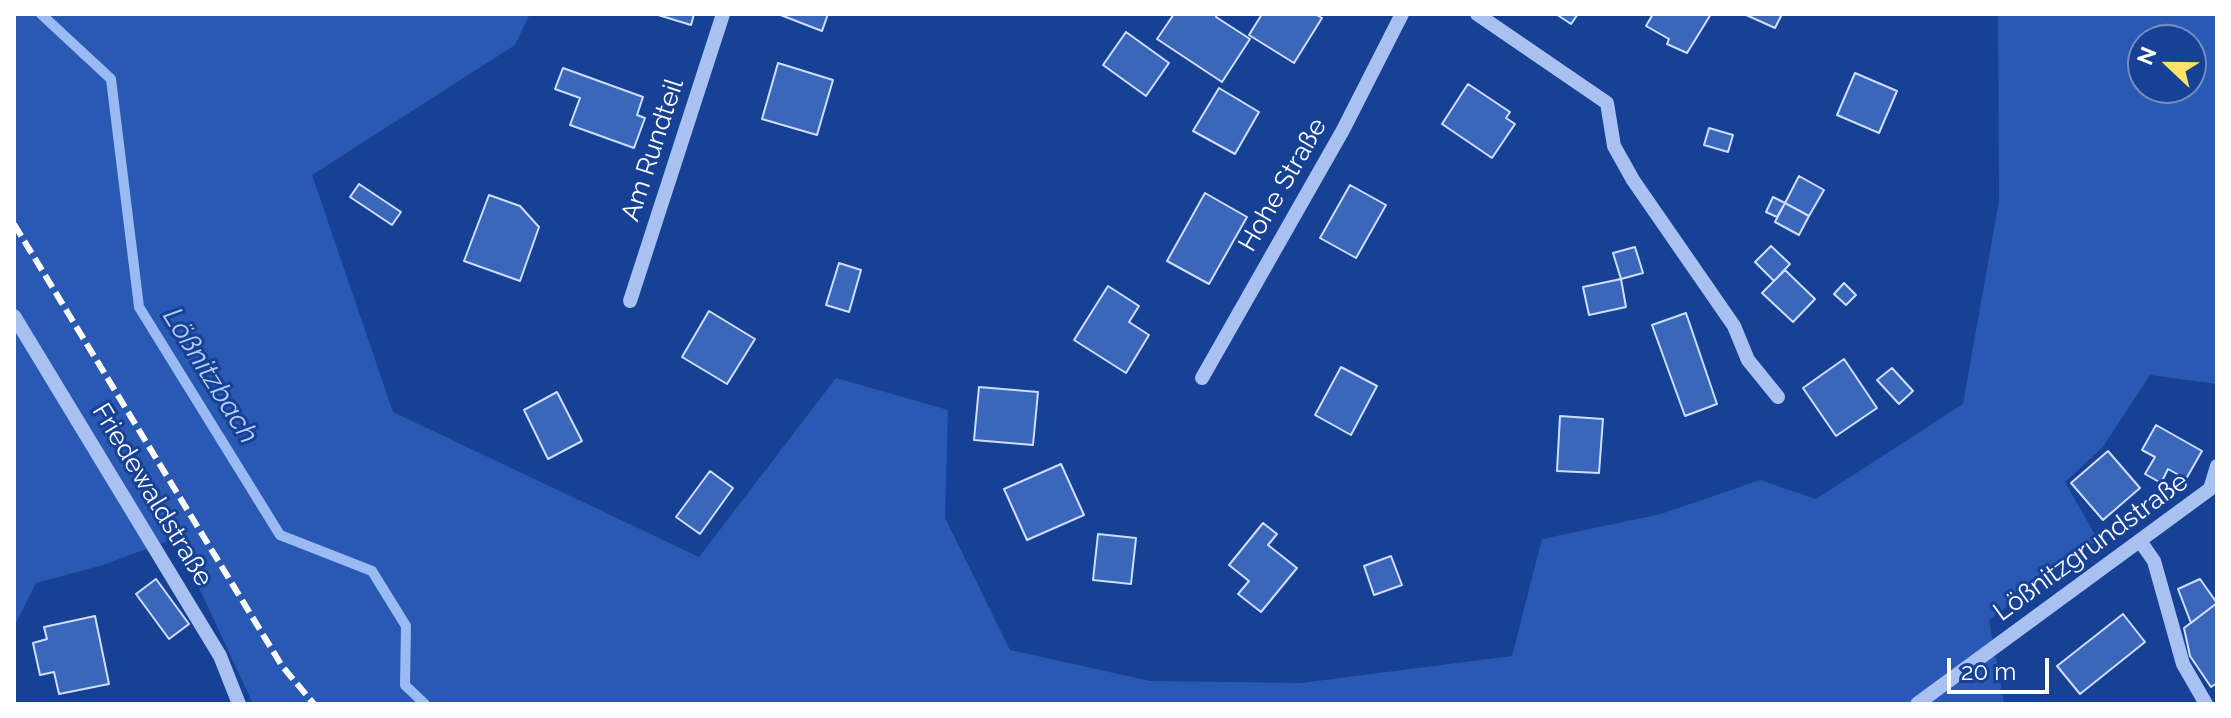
<!DOCTYPE html>
<html>
<head>
<meta charset="utf-8">
<style>
	body { margin:0 }
	#map { position:relative; width:2231px; height:718px; overflow:hidden; background:#174195; font-family:Raleway,sans-serif }
	canvas { display:block }
	.frame { position:absolute; inset:0; border:16px solid #fff; pointer-events:none }
	.north { position:absolute; left:2127px; top:24px; width:80px; height:80px; box-sizing:border-box; background:#174195; border:2px solid #748dbf; border-radius:50%; rotate:292deg; font-size:22px; font-weight:700; line-height:32px; text-align:center; color:#fff }
	.north::after { content:''; display:block; margin:auto; width:28px; height:36px; background:#ffe367; clip-path:polygon(50% 0,100% 100%,50% 72%,0 100%) }
	.scale { position:absolute; left:1947px; top:658px; width:102px; height:36px; box-sizing:border-box; border:4px solid #fff; border-top:0; padding-left:10px; font-size:24px; line-height:28px; white-space:nowrap; color:#fff; -webkit-text-stroke:6px #174195; paint-order:stroke }
</style>
</head>
<body>
<div id="map">
<canvas width="2231" height="718"></canvas>
<div class="frame"></div>
<div class="north">N</div>
<div class="scale">20 m</div>
</div>
<script>
const context = document.querySelector('canvas').getContext('2d');
context.lineJoin = 'round';
function fill(path, color) {
  context.fillStyle = color;
  context.fill(path, 'evenodd');
}
function toPath(rows) {
  const path = new Path2D();
  for (const r of rows) {
    path.moveTo(r[0], r[1]);
    for (let i = 2; i < r.length; i += 2) path.lineTo(r[i], r[i + 1]);
  }
  return path;
}
function strokePath(path, color, width, dash) {
  context.strokeStyle = color;
  context.lineWidth = width;
  context.lineCap = dash ? 'butt' : 'round';
  context.setLineDash(dash || []);
  context.stroke(path);
}
function write(font, color, halo, rows, align = 'center') {
  context.font = font + ' Raleway,sans-serif';
  context.lineWidth = 6;
  context.setLineDash([]);
  context.textBaseline = 'middle';
  context.strokeStyle = halo;
  context.fillStyle = color;
  for (const [text, x, y, turn = 0] of rows) {
    context.save();
    context.translate(x, y);
    context.rotate((+turn || 0) * Math.PI / 180);
    context.textAlign = isNaN(turn) ? turn : align;
    if (halo) context.strokeText(text, 0, 0);
    context.fillText(text, 0, 0);
    context.restore();
  }
}
fill(toPath([
	[14,14,530,14,515,45,312,175,393,412,699,557,836,378,948,410,945,518,1010,650,1150,681,1301,683,1512,656,1542,539,1661,514,1760,480,1816,499,1963,404,1999,201,1998,14,2217,14,2217,384,2150,375,2103,447,2065,482,2098,540,1989,620,2004,704,253,704,176,538,103,565,36,583,14,627],
	[2143,40,2191,40,2191,88,2143,88]
]), '#2a59b3');
strokePath(toPath([
	[41,14,111,79,139,307,280,535,372,571,406,626,405,685,425,704]
]), '#9abaf3', 10);
const building = toPath([
	[655,14,694,14,691,25,655,14],
	[778,14,828,14,822,31,778,14],
	[1174,14,1217,14,1216,17,1250,39,1222,82,1157,39,1174,14],
	[1262,14,1315,14,1322,18,1294,63,1249,35,1262,14],
	[1556,14,1578,14,1571,24,1556,14],
	[1653,14,1711,14,1687,53,1667,44,1669,39,1646,26,1653,14],
	[1744,14,1782,14,1775,28,1744,14],
	[1126,32,1169,63,1146,96,1103,65,1126,32],
	[778,63,833,80,817,135,762,119,778,63],
	[563,68,643,97,637,115,645,118,634,148,570,125,580,98,555,89,563,68],
	[1855,73,1897,91,1879,133,1837,115,1855,73],
	[1468,84,1510,112,1506,118,1515,124,1492,158,1442,124,1468,84],
	[1219,88,1259,112,1235,154,1193,131,1219,88],
	[1709,128,1733,135,1728,152,1704,145,1709,128],
	[1799,176,1824,190,1809,216,1785,203,1799,176],
	[359,184,401,212,392,225,350,197,359,184],
	[1350,185,1386,205,1356,258,1320,238,1350,185],
	[1205,193,1247,217,1209,284,1167,261,1205,193],
	[489,195,520,206,539,227,520,281,464,261,489,195],
	[1773,197,1785,203,1777,217,1766,212,1773,197],
	[1785,203,1809,216,1799,235,1775,222,1785,203],
	[1771,246,1790,264,1774,281,1755,262,1771,246],
	[1635,247,1643,273,1621,279,1613,253,1635,247],
	[839,263,861,270,849,312,826,305,839,263],
	[1785,270,1815,299,1793,322,1762,293,1785,270],
	[1621,279,1626,307,1589,315,1583,287,1621,279],
	[1844,283,1856,295,1846,305,1834,294,1844,283],
	[1108,286,1139,306,1129,322,1149,335,1126,373,1074,340,1108,286],
	[709,311,755,339,727,384,682,357,709,311],
	[1686,313,1717,404,1685,416,1652,325,1686,313],
	[1844,359,1877,408,1836,436,1803,388,1844,359],
	[1341,367,1377,386,1351,435,1315,415,1341,367],
	[1892,368,1913,391,1899,404,1877,380,1892,368],
	[979,387,1038,392,1033,445,974,440,979,387],
	[557,392,582,441,548,459,524,410,557,392],
	[1560,416,1603,419,1599,473,1557,471,1560,416],
	[2156,425,2202,451,2186,479,2168,469,2161,483,2145,474,2155,457,2142,450,2156,425],
	[2108,451,2140,488,2103,520,2071,483,2108,451],
	[1061,464,1084,515,1027,540,1004,489,1061,464],
	[710,471,733,488,700,534,676,517,710,471],
	[1263,523,1277,534,1268,545,1297,568,1261,612,1238,594,1249,581,1229,565,1263,523],
	[1098,534,1136,538,1131,584,1093,580,1098,534],
	[1391,556,1402,585,1374,595,1364,566,1391,556],
	[156,579,189,624,169,639,136,594,156,579],
	[2200,579,2217,603,2191,623,2178,589,2200,579],
	[2217,603,2217,683,2211,687,2190,656,2184,628,2217,603],
	[2123,614,2145,642,2080,694,2057,666,2123,614],
	[95,616,109,684,59,694,54,672,40,675,33,643,47,639,44,627,95,616]
]);
fill(building, '#3b67bb');
strokePath(building, '#cfdefc', 2);
strokePath(toPath([
	[1477,14,1607,103,1614,146,1633,180,1734,326,1748,360,1778,397],
	[630,301,723,14],
	[14,316,220,656,239,704],
	[1202,378,1343,130,1402,14],
	[2210,489,2217,466],
	[2140,541,2154,561,2183,664,2206,704],
	[1917,704,2210,489]
]), '#a8c1f1', 14);
strokePath(toPath([
	[14,224,282,666,314,704]
]), '#fff', 6, [14, 6]);
write('26px', '#fff', '#174195', [
	["Am Rundteil",653,150,-72],
	["Hohe Straße",1283,185,-60],
	["Friedewaldstraße",152,495,59],
	["Lößnitzgrundstraße",2091,547,-36]
]);
write('italic 28px', '#b4ccf8', '#174195', [
	["Lößnitzbach",210,376,58]
]);
</script>
</body>
</html>
